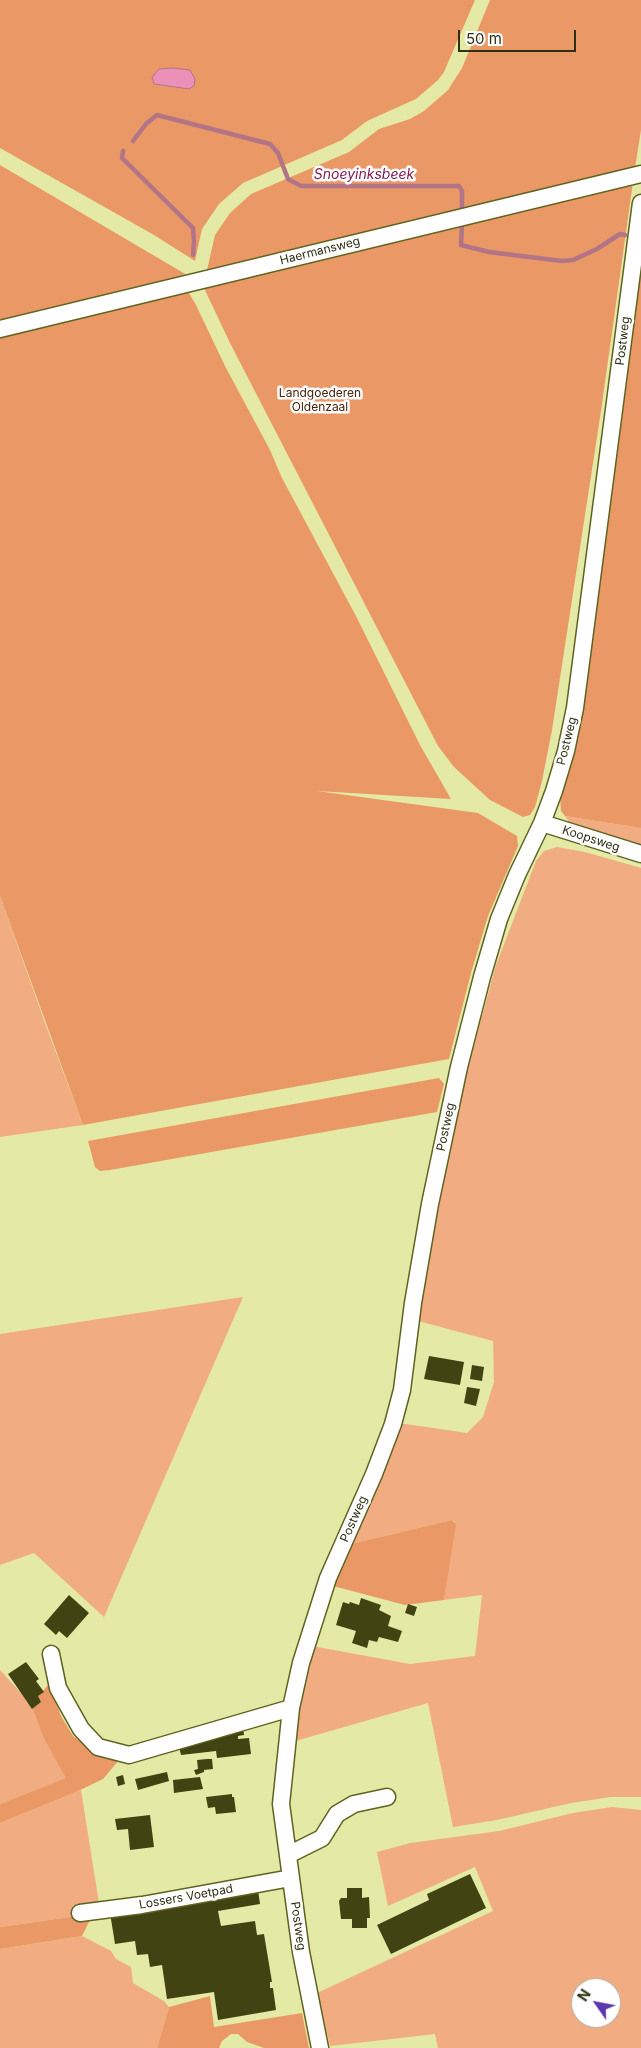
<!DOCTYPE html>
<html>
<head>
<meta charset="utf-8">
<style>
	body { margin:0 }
	#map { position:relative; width:641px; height:2048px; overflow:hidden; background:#e4eaa5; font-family:Inter,sans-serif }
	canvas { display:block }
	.north { position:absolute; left:571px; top:1978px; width:50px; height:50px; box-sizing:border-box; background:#fff; border:1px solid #abaca1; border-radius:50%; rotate:303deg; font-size:14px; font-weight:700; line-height:20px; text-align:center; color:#2e3014 }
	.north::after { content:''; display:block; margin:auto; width:18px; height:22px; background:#5d36ae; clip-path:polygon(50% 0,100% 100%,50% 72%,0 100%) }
	.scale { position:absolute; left:458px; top:30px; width:118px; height:22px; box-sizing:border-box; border:2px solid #2e3014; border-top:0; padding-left:6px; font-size:15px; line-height:18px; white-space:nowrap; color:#2e3014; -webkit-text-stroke:4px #fff; paint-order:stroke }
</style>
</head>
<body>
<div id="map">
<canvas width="641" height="2048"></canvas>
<div class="north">N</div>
<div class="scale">50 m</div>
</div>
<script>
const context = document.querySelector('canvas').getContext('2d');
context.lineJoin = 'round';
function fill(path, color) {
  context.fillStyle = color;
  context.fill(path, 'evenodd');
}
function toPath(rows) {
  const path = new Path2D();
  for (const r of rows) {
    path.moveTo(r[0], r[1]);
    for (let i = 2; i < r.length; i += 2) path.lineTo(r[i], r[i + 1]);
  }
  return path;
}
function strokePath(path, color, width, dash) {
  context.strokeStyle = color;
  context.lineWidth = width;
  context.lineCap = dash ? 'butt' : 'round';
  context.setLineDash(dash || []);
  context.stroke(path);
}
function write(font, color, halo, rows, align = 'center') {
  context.font = font + ' Inter,sans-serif';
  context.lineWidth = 5;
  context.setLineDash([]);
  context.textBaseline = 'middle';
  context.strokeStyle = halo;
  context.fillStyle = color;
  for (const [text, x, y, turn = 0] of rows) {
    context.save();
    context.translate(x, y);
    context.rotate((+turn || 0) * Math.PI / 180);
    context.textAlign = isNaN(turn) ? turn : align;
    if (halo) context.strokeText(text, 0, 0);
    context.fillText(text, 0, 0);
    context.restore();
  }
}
fill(toPath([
	[565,816,641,828,641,848,589,832,569,822],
	[557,847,585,852,641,868,641,1797,611,1797,571,1803,497,1820,453,1827,428,1703,292,1742,312,1646,410,1664,475,1656,482,1595,444,1600,455,1522,452,1520,351,1544,399,1423,467,1433,483,1417,494,1382,493,1341,418,1321,443,1169,465,1078,496,965,536,861,544,851],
	[0,896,45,1023,83,1125,0,1137],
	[243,1297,104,1617,34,1553,0,1565,0,1334],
	[0,1670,31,1704,43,1737,67,1778,0,1804],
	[81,1790,99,1903,84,1915,0,1927,0,1823],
	[612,1807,641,1810,641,2048,438,2048,435,2034,330,2046,317,1993,493,1911,475,1867,388,1906,377,1852,410,1843,499,1831,573,1813],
	[581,1988,611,1988,611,2018,581,2018],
	[82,1936,111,1951,116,1959,131,1967,133,1983,164,2001,169,2007,157,2048,0,2048,0,1949]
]), '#f1ac81');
fill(toPath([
	[0,0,475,0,444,72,438,80,416,99,367,121,342,140,243,183,219,204,202,229,195,261,154,235,0,148],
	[490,0,641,0,641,130,635,168,207,270,215,235,230,213,251,194,349,152,379,129,410,119,424,111,448,90,462,68],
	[0,165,187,275,0,320],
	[633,182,601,411,552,730,542,781,535,807,530,815,523,817,490,800,454,767,438,746,230,343,204,288,207,285],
	[641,261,641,828,565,816,561,811,560,797,581,724],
	[180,292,189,293,196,305,225,366,270,450,282,478,357,618,420,745,451,799,317,791,478,813,517,836,518,846,488,916,471,973,449,1059,83,1125,0,896,0,336],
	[439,1078,444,1084,437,1112,110,1170,100,1171,95,1167,88,1141],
	[452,1520,456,1524,444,1600,405,1605,333,1586,351,1544],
	[49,1684,61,1716,73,1736,104,1758,119,1760,103,1779,76,1792,0,1823,0,1804,66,1778,43,1737,31,1704],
	[84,1915,92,1916,82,1936,0,1949,0,1927],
	[210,1996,214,2027,302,2013,309,2048,264,2048,247,2042,238,2034,231,2034,222,2041,219,2048,157,2048,169,2007]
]), '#ea9966');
const water = toPath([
	[173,68,190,70,195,79,194,86,189,89,154,84,152,77,159,69,173,68]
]);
fill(water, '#eb91b8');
strokePath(water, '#b27487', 1);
strokePath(toPath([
	[133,141,146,124,157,115,270,144,278,153,288,179,301,186,459,186,462,191,462,210],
	[123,151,122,158,193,228,194,241,193,255],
	[462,224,461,245,489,252,562,261,573,260,597,249,620,234,625,235]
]), '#b27487', 4.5);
fill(toPath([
	[429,1356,464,1362,460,1385,424,1379],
	[472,1365,484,1367,482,1381,470,1379],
	[467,1387,480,1389,476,1406,464,1403],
	[69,1595,89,1613,67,1638,59,1631,56,1635,44,1624],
	[361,1598,381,1605,379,1610,391,1616,388,1626,402,1631,398,1642,379,1637,377,1642,369,1640,367,1648,352,1643,356,1631,336,1625,343,1602,349,1604,350,1602,359,1605],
	[408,1604,417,1607,414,1616,405,1613],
	[26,1662,39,1679,36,1681,44,1692,38,1696,41,1702,32,1709,8,1674],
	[243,1726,244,1735,238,1736,238,1739,249,1738,251,1754,217,1758,216,1751,181,1755,179,1747,197,1741,215,1739,214,1736,228,1736,227,1731],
	[207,1759,212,1759,213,1769,204,1770,204,1772,196,1775,194,1770,198,1769,197,1760],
	[167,1772,169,1781,138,1790,135,1779],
	[123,1775,125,1784,118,1786,116,1777],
	[200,1777,203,1789,174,1793,173,1780],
	[232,1794,232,1797,234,1797,236,1812,216,1814,215,1807,208,1808,206,1797],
	[150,1815,154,1847,130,1850,128,1829,117,1830,115,1819],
	[470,1874,486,1908,391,1954,377,1925,429,1900,427,1894],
	[347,1888,362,1888,362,1898,369,1897,370,1918,367,1918,367,1928,352,1928,352,1919,341,1919,339,1901,341,1898,347,1898],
	[258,1890,260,1904,218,1911,221,1926,255,1921,257,1935,264,1934,272,1982,270,1982,270,1988,273,1988,276,2010,218,2020,214,1992,167,1999,162,1965,150,1967,148,1954,137,1955,135,1941,115,1944,110,1913]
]), '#414412');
const minor = toPath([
	[0,329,641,174],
	[542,823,641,854],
	[51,1654,58,1688,81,1729,98,1747,129,1755,291,1708],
	[288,1855,322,1838,337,1814,354,1804,387,1797],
	[80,1913,142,1905,291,1878],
	[320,2048,301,1952,281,1804,291,1708,301,1663,328,1578,374,1474,393,1424,402,1390,413,1303,430,1204,459,1067,482,977,499,919,517,875,542,823,554,791,566,751,575,708,641,203]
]);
strokePath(minor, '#5f6320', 19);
strokePath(minor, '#fff', 16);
write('12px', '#2e3014', '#fff', [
	["Haermansweg",320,251,-14],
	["Postweg",623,341,-83],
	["Postweg",567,741,-76],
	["Koopsweg",591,839,18],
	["Postweg",446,1127,-78],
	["Postweg",354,1519,-66],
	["Lossers Voetpad",186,1897,-10],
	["Postweg",298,1926,82]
]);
write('12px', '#44240e', '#fff', [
	["Landgoederen",320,393],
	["Oldenzaal",320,407]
]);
write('italic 14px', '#831c54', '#fff', [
	["Snoeyinksbeek",364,175]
]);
</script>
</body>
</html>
